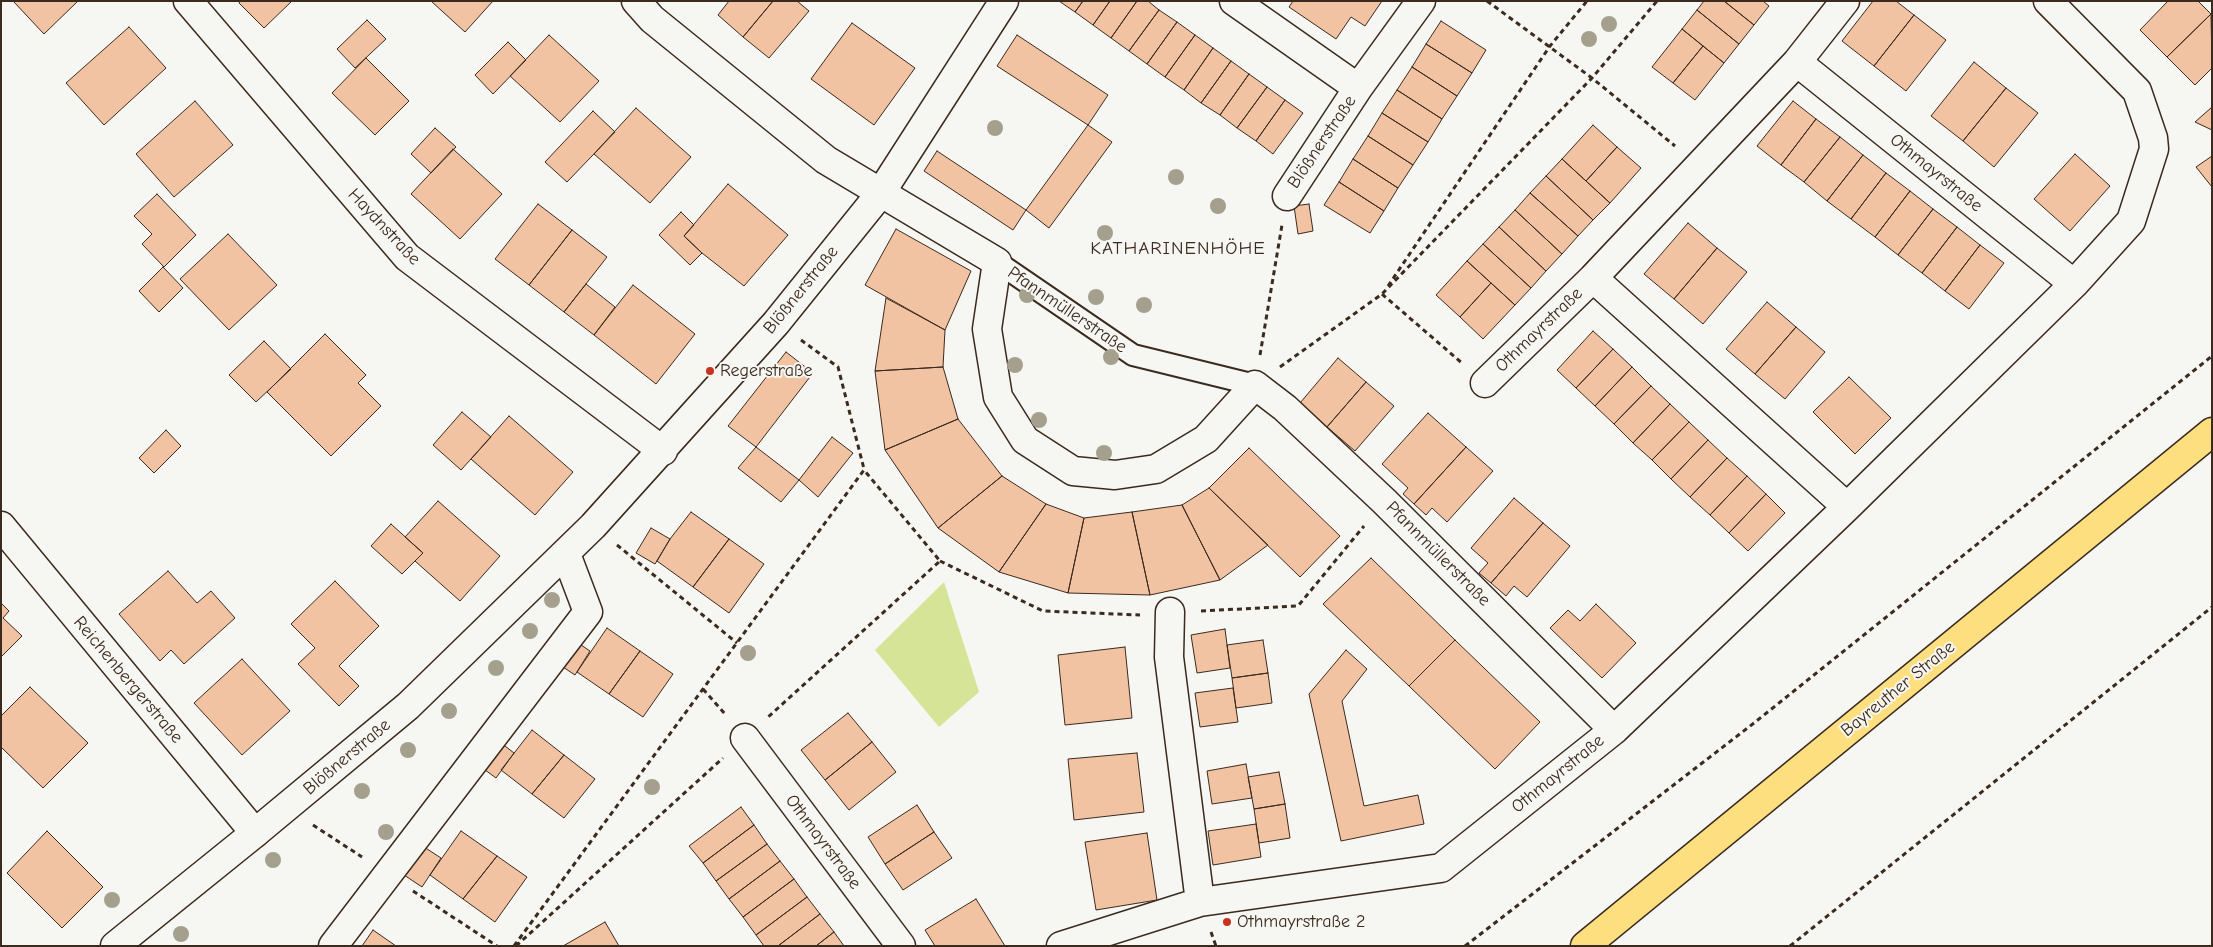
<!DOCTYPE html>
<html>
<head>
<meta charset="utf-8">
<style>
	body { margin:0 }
	#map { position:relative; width:2213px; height:947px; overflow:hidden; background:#f6f6f2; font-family:"Comic Neue",sans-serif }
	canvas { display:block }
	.frame { position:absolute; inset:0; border:2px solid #3b2a1e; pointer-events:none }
</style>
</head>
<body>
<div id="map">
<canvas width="2213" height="947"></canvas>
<div class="frame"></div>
</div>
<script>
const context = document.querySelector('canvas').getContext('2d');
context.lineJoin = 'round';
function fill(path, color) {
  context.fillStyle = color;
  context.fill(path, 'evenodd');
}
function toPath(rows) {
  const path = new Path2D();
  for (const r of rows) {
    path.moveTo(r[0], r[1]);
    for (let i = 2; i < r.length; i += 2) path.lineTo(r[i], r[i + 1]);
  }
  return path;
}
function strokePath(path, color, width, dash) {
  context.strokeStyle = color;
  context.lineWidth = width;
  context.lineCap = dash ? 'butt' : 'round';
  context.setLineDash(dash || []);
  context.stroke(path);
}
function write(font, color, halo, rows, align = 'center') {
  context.font = font + ' "Comic Neue",sans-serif';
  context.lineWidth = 4;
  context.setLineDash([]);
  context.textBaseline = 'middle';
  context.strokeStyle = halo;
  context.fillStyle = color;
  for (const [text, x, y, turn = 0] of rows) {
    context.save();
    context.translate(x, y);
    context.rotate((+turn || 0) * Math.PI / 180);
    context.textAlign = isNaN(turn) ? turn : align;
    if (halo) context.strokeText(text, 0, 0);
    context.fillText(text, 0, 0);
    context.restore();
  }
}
fill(toPath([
	[944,582,979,692,939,727,875,650]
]), '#d5e497');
const building = toPath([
	[13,1,78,1,44,34,13,1],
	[240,1,292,1,264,28,239,3,240,1],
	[431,1,493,1,465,32,431,1],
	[729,1,773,1,743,37,718,15,729,1],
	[773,1,797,1,809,11,769,58,743,37,773,1],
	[1059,1,1083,1,1075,12,1059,1],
	[1083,1,1110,1,1093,25,1075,12,1083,1],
	[1110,1,1137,1,1111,38,1093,25,1110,1],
	[1137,1,1148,1,1159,10,1129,51,1111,38,1137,1],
	[1293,1,1382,1,1365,26,1351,17,1336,39,1289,7,1293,1],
	[1704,1,1724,1,1754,25,1739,44,1697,10,1704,1],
	[1724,1,1763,1,1769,6,1754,25,1724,1],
	[1873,1,1896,1,1914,15,1874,66,1842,41,1873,1],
	[2168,1,2198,1,2211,14,2167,57,2140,30,2168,1],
	[1159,10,1177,22,1147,64,1129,51,1159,10],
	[1697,10,1739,44,1724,63,1682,29,1697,10],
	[2211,14,2212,68,2195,85,2167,57,2211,14],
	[1914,15,1946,40,1906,91,1874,66,1914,15],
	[367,20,386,39,355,68,337,49,367,20],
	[1441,21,1486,50,1472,73,1426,44,1441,21],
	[1177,22,1195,35,1165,77,1147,64,1177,22],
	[852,23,915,68,874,125,811,79,852,23],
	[129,27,166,68,104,125,66,83,129,27],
	[1682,29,1703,46,1673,83,1652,67,1682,29],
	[549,35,599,81,560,122,510,76,549,35],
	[1017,35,1108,95,1088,125,997,66,1017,35],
	[1195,35,1213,48,1184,90,1165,77,1195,35],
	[508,42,526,60,493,94,475,75,508,42],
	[1426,44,1472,73,1457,96,1412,67,1426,44],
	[1703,46,1724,63,1695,100,1673,83,1703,46],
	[1213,48,1231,61,1201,103,1184,90,1213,48],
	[366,58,409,101,375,135,332,93,366,58],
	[1231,61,1249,74,1220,115,1201,103,1231,61],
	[1974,62,2006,88,1963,141,1931,116,1974,62],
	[1412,67,1457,96,1442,119,1397,90,1412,67],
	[1249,74,1267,87,1237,128,1220,115,1249,74],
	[1267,87,1285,100,1256,141,1237,128,1267,87],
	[2006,88,2038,113,1994,167,1963,141,2006,88],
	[1397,90,1442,119,1428,142,1382,113,1397,90],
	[1285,100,1303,113,1273,154,1256,141,1285,100],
	[195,101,233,145,174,197,136,154,195,101],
	[1793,101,1816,119,1781,165,1757,146,1793,101],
	[2212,107,2212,130,2195,122,2212,107],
	[636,108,691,157,650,203,594,154,636,108],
	[593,111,615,132,567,182,545,162,593,111],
	[1382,113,1428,142,1413,165,1368,136,1382,113],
	[1816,119,1840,137,1804,182,1781,165,1816,119],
	[1088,125,1112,142,1049,228,1026,210,1088,125],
	[1593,125,1617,147,1586,181,1562,159,1593,125],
	[435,128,456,147,431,173,411,154,435,128],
	[1368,136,1413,165,1398,188,1353,159,1368,136],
	[1840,137,1863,155,1827,201,1804,182,1840,137],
	[1617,147,1641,168,1610,203,1586,181,1617,147],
	[453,149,502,194,460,239,411,194,453,149],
	[937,151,1026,210,1013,230,924,171,937,151],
	[2075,154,2110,186,2070,231,2034,199,2075,154],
	[1863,155,1886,173,1851,219,1827,201,1863,155],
	[2212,156,2212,187,2196,167,2212,156],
	[1353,159,1398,188,1384,211,1339,182,1353,159],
	[1562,159,1610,203,1593,220,1546,176,1562,159],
	[1886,173,1910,191,1875,237,1851,219,1886,173],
	[1546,176,1593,220,1578,236,1530,193,1546,176],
	[1339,182,1384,211,1370,233,1324,205,1339,182],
	[728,184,788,235,744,286,702,253,684,236,728,184],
	[1910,191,1933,209,1898,255,1875,237,1910,191],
	[1530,193,1578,236,1562,254,1515,210,1530,193],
	[157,194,196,235,164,267,142,244,152,234,134,216,157,194],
	[538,204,572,230,529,285,495,259,538,204],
	[1309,204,1313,231,1298,234,1294,206,1309,204],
	[1933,209,1957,227,1922,273,1898,255,1933,209],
	[1515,210,1562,254,1546,271,1499,227,1515,210],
	[681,212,694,225,684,236,702,253,690,265,659,235,681,212],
	[1688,223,1717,248,1674,299,1644,274,1688,223],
	[1499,227,1546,271,1531,288,1483,244,1499,227],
	[1957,227,1980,245,1945,291,1922,273,1957,227],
	[896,229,971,271,945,330,865,285,896,229],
	[572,230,607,257,564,312,529,285,572,230],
	[228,234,277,285,229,330,180,279,228,234],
	[1483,244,1531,288,1515,305,1467,261,1483,244],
	[1980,245,2004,263,1969,309,1945,291,1980,245],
	[1717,248,1747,272,1703,324,1674,299,1717,248],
	[1467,261,1491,283,1460,317,1436,295,1467,261],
	[163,267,183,288,159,312,139,291,163,267],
	[1491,283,1515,305,1483,339,1460,317,1491,283],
	[586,284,615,307,594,335,564,312,586,284],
	[633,285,695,334,656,384,594,335,633,285],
	[886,298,945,330,943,367,875,371,886,298],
	[1767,302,1796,327,1755,374,1726,349,1767,302],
	[1796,327,1825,352,1785,399,1755,374,1796,327],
	[1593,331,1613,349,1576,388,1557,370,1593,331],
	[325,334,366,375,358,383,381,406,331,456,267,392,325,334],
	[264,341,291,369,256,402,229,375,264,341],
	[1613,349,1632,367,1595,406,1576,388,1613,349],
	[786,352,813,373,756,447,728,426,786,352],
	[1338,358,1366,382,1327,427,1300,403,1338,358],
	[943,367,958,419,885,450,875,371,943,367],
	[1632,367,1651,386,1614,424,1595,406,1632,367],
	[1849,377,1891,418,1855,454,1813,412,1849,377],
	[1366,382,1394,406,1355,451,1327,427,1366,382],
	[1651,386,1670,404,1633,443,1614,424,1651,386],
	[1670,404,1689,422,1652,460,1633,443,1670,404],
	[462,412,491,437,461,470,433,445,462,412],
	[1428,413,1466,447,1414,504,1403,494,1408,488,1382,464,1428,413],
	[509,416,573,472,535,515,471,459,509,416],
	[958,419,1002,476,938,528,885,450,958,419],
	[1689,422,1708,440,1671,479,1652,460,1689,422],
	[166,430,181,446,154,473,139,458,166,430],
	[832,437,853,453,818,497,799,480,832,437],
	[1708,440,1727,458,1690,497,1671,479,1708,440],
	[756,447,799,480,781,502,738,468,756,447],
	[1466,447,1493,471,1447,522,1432,508,1426,515,1414,504,1466,447],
	[1249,448,1340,536,1300,577,1209,488,1249,448],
	[1727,458,1747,476,1710,515,1690,497,1727,458],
	[1002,476,1046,504,999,572,938,528,1002,476],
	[1747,476,1766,494,1729,533,1710,515,1747,476],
	[1209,488,1268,545,1220,580,1182,505,1209,488],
	[1766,494,1785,513,1748,551,1729,533,1766,494],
	[1514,498,1543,523,1491,583,1479,573,1488,563,1471,548,1514,498],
	[438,501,500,556,460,601,415,561,423,553,405,537,438,501],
	[1046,504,1084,518,1068,593,999,572,1046,504],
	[1182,505,1220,580,1150,595,1132,512,1182,505],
	[691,512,729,539,693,587,657,561,670,539,691,512],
	[1132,512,1150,595,1068,593,1084,518,1132,512],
	[1543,523,1570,546,1527,597,1514,586,1506,596,1491,583,1543,523],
	[391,524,423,553,402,574,371,546,391,524],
	[651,528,670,539,655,564,636,553,651,528],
	[729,539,764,564,729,613,693,587,729,539],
	[1371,558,1455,640,1409,686,1323,604,1371,558],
	[168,571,197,603,211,591,235,618,184,664,171,650,160,661,119,614,168,571],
	[335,581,379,626,339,666,359,686,339,706,298,664,315,648,291,624,335,581],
	[1,603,9,611,3,618,22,636,1,657,1,603],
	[1596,604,1636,643,1602,678,1550,628,1568,610,1580,621,1596,604],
	[607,628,640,651,609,694,577,672,607,628],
	[1225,629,1230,668,1197,673,1191,635,1225,629],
	[1263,640,1268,673,1232,678,1227,645,1263,640],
	[1455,640,1540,722,1495,769,1409,686,1455,640],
	[575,641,590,651,575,675,560,665,575,641],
	[1125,647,1132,718,1065,725,1058,655,1125,647],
	[1346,650,1367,669,1342,701,1364,806,1418,795,1424,824,1341,841,1309,694,1346,650],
	[640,651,673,674,643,717,609,694,640,651],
	[242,659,290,711,242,755,194,703,242,659],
	[1268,673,1272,703,1236,708,1232,678,1268,673],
	[30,687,88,743,43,788,1,747,1,716,30,687],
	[1233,688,1238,722,1200,727,1195,693,1233,688],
	[848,713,872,742,825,780,801,750,848,713],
	[532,730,564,755,532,794,501,770,532,730],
	[496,739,514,753,496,778,477,764,496,739],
	[872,742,896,772,849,810,825,780,872,742],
	[1137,753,1144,812,1074,820,1068,759,1137,753],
	[564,755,595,779,564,818,532,794,564,755],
	[1246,764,1252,798,1212,804,1207,771,1246,764],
	[1279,772,1285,804,1254,809,1248,777,1279,772],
	[1285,804,1290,838,1259,843,1254,809,1285,804],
	[917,805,934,832,885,864,868,837,917,805],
	[741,807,754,825,703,863,689,846,741,807],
	[1256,824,1261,857,1213,865,1208,831,1256,824],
	[754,825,767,844,716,881,703,863,754,825],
	[47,831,103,887,62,928,7,873,47,831],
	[461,831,497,856,463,899,430,875,461,831],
	[934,832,952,858,903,890,885,864,934,832],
	[1147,833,1157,900,1096,910,1085,842,1147,833],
	[418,843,441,858,422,887,398,871,418,843],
	[767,844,780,861,729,899,716,881,767,844],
	[497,856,527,877,495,922,463,899,497,856],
	[780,861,794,879,743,917,729,899,780,861],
	[794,879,807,897,756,935,743,917,794,879],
	[807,897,820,914,778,946,764,946,756,935,807,897],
	[976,899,1005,946,935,946,925,930,976,899],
	[820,914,834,932,816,946,778,946,820,914],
	[605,922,619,946,563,946,605,922],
	[373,930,396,946,362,946,373,930],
	[834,932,844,946,816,946,834,932]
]);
fill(building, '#f2c3a2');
strokePath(building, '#3b2a1e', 1);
const pedestrian = toPath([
	[997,262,1133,355,1255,385]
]);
const minor = toPath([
	[188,1,407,257,663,451],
	[636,1,652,19,826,160,997,262,987,329,998,397,1025,440,1073,471,1115,475,1156,469,1206,439,1255,385,1285,408,1384,501,1614,730],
	[1234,1,1358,88],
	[1797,62,2074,284],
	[1287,196,1358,88,1421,1],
	[1593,278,1847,507],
	[1485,383,1593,278,1797,62,1845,1],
	[1,526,255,833],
	[1170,612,1169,657,1200,902],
	[745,738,901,946],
	[333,946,588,612,566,554],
	[1061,946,1200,902,1441,868,1614,730,1847,507,2074,284,2131,221,2154,149,2153,138,2137,91,2048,1]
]);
const tertiary = toPath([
	[115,946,255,833,408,706,593,526,776,323,880,194,1004,1]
]);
const primary = toPath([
	[1585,946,2212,432]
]);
strokePath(pedestrian, '#3b2a1e', 24);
strokePath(minor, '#3b2a1e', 31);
strokePath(tertiary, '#3b2a1e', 31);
strokePath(primary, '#3b2a1e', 31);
strokePath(toPath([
	[1487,1,1592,78,1675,146],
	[1388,286,1550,46,1587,1],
	[1382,294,1463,364],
	[801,340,838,367,864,469],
	[1260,355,1282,225],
	[1280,367,1382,294,1592,78,1657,1],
	[617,545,737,643],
	[940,561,1043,611,1140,615],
	[1201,611,1298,606,1364,526],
	[703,689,725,714],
	[313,825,362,857],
	[413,891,497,946],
	[1211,932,1216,946],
	[514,946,864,470,940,561,767,718],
	[516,946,723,758],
	[1465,946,1754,723,2212,356],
	[1790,946,2212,607]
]), '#3b2a1e', 3, [5, 4]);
strokePath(pedestrian, '#f6f6f2', 20);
strokePath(minor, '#f6f6f2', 28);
strokePath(tertiary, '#f6f6f2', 28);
strokePath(primary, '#fedf80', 28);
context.fillStyle = '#a59f8e';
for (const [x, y] of [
	[1609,24],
	[1589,39],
	[995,128],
	[1176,177],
	[1218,206],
	[1105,233],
	[1027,295],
	[1096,297],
	[1144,305],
	[1111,357],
	[1015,365],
	[1039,420],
	[1104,453],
	[552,600],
	[530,631],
	[748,653],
	[496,668],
	[449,711],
	[408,750],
	[652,787],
	[362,791],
	[386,832],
	[273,860],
	[112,900],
	[181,934]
]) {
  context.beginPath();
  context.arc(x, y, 8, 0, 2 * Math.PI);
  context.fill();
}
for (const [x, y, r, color] of [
	[710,371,5,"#c8321e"],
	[1227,922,5,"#c8321e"]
]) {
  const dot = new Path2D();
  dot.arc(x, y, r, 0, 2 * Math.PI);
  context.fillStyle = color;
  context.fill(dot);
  strokePath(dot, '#f6f6f2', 2);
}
write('18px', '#3b2a1e', '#f6f6f2', [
	["Blößnerstraße",1322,142,-56],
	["Othmayrstraße",1936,173,39],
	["Haydnstraße",384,227,47],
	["Blößnerstraße",801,290,-51],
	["Pfannmüllerstraße",1067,310,34],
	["Othmayrstraße",1539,330,-44],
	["Pfannmüllerstraße",1438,554,45],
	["Reichenbergerstraße",128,680,50],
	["Bayreuther Straße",1898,689,-39],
	["Blößnerstraße",347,757,-40],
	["Othmayrstraße",1558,774,-39],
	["Othmayrstraße",823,842,53]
]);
write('18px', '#3b2a1e', '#f6f6f2', [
	["Regerstraße",720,371],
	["Othmayrstraße 2",1237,922]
], 'left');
context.letterSpacing = '1px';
write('19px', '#3b2a1e', '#f6f6f2', [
	["KATHARINENHÖHE",1178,249]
]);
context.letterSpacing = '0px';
</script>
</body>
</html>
